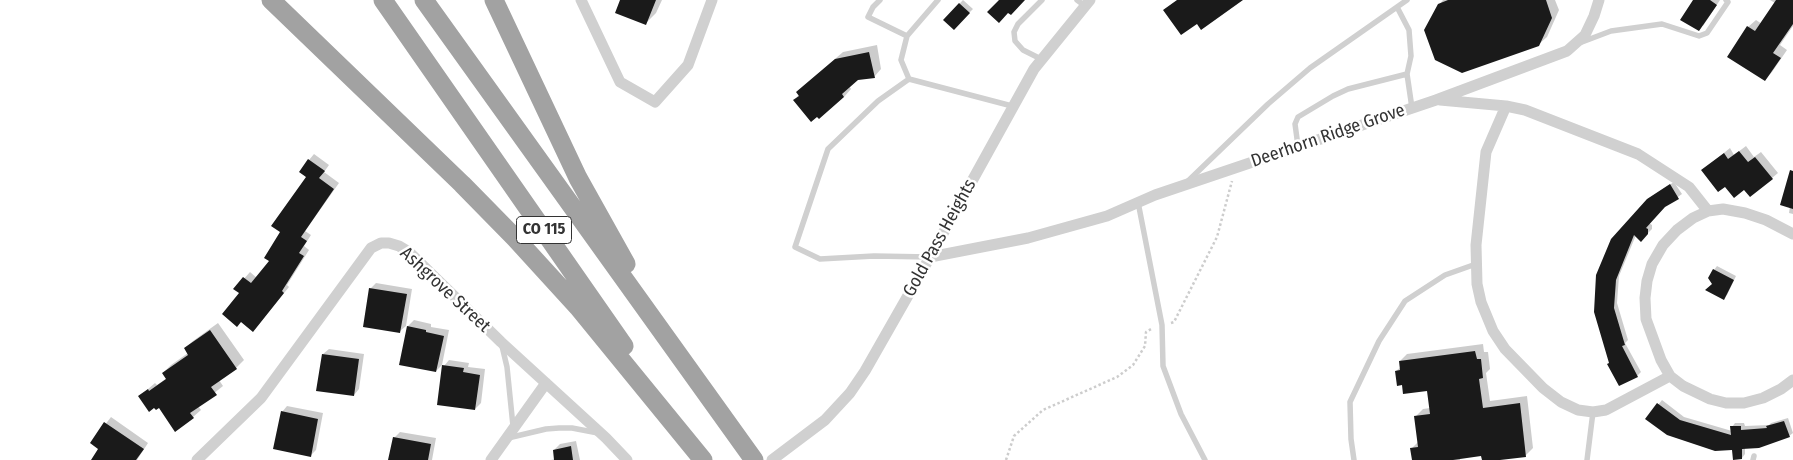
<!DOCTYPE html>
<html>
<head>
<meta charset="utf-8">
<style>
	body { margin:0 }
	canvas { display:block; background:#fff }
</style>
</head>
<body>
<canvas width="1793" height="460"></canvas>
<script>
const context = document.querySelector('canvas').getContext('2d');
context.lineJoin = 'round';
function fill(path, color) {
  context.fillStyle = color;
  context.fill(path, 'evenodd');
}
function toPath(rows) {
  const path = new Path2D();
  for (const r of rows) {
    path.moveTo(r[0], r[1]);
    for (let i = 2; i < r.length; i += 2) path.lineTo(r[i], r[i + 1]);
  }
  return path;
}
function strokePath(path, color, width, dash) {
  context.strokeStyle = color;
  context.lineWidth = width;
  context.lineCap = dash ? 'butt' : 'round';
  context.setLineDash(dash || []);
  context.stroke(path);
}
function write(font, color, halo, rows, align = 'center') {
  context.font = font + ' "Fira Sans Condensed",sans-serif';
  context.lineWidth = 5;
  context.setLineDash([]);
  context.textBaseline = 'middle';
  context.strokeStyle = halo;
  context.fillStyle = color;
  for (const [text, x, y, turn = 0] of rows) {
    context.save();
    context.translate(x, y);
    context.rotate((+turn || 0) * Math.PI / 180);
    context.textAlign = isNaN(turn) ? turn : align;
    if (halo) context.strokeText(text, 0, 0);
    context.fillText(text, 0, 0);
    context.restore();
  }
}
fill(toPath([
	[621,0,662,0,656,13,646,23],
	[963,0,973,9,954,28,945,19],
	[1443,0,1555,0,1559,10,1547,37,1539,44,1439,5],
	[1695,0,1720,0,1703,26],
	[1770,0,1793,0,1793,26,1780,45,1787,50,1772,72,1765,80,1748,27,1756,20,1762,24,1775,3],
	[877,45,881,69,874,77,858,79,849,86,851,89,844,97,795,100,806,84,843,52],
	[1746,146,1754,157,1761,152,1778,173,1772,178,1744,189,1709,165,1730,148,1734,155],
	[314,154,329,165,324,172,339,183,305,231,311,235,304,246,309,250,287,285,289,287,259,324,241,293,235,289,250,272,257,278,270,261,282,231,308,177,309,160],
	[1674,182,1682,194,1665,206,1649,223,1652,225,1652,229,1641,240,1636,235,1619,276,1617,303,1628,340,1625,343,1641,372,1637,376,1610,363,1595,312,1648,199],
	[1793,184,1793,214,1789,213],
	[1717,266,1736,276,1727,295,1723,298,1713,284,1714,270],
	[376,283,412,289,406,326,400,331,370,289],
	[414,320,431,324,431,327,449,330,442,365,436,371,401,364,408,326],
	[218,323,244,360,236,368,219,380,223,386,198,406,201,410,193,417,159,406,140,396,155,383,157,385,167,378,163,373,171,365,188,353,185,348,193,341],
	[1483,344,1484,352,1488,352,1490,369,1486,373,1490,401,1527,396,1533,448,1526,455,1491,460,1483,460,1482,455,1460,458,1460,460,1413,460,1412,448,1419,441,1416,416,1423,409,1430,408,1428,390,1403,384,1396,371,1401,367,1400,361,1407,354],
	[329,349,364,354,359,389,354,395,323,354],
	[449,360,469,363,468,367,485,369,481,403,475,409,444,366],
	[1662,400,1684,417,1732,431,1732,427,1735,423,1744,423,1745,426,1769,425,1771,423,1788,418,1793,433,1789,436,1745,448,1745,454,1742,458,1733,448,1647,419],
	[287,406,323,413,316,450,310,456,282,412],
	[111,417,148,443,137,460,93,460,100,449,91,443],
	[400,432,436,438,432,460,390,460,394,438],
	[576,441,580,460,551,460,555,459,554,450,560,444]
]), '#0003');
fill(toPath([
	[620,0,656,0,646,25,615,13],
	[999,0,1025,0,1011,15,1008,13,999,23,987,12],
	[1177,0,1243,0,1201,30,1197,24,1181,35,1163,10],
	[1448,0,1546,0,1552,18,1539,46,1462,73,1435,60,1424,30,1438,4],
	[1693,0,1710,0,1717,5,1699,31,1680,20],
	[1776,0,1793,0,1793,24,1773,53,1781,58,1765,81,1727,57,1747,26,1755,31],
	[959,3,970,13,954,30,943,20],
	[869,52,875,78,858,80,842,94,844,97,819,119,817,117,811,122,793,100,799,96,796,92,835,59],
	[1739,151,1748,162,1755,157,1773,179,1750,197,1744,190,1734,198,1725,187,1718,192,1701,170,1724,153,1728,159],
	[308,159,325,171,319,178,334,189,301,237,307,241,299,253,304,256,282,291,284,293,253,332,241,322,237,327,222,314,239,293,233,289,243,277,251,283,269,261,264,258,280,232,271,226,306,177,299,172],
	[1790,170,1793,171,1793,209,1780,205],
	[1670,184,1679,199,1665,207,1646,228,1648,229,1648,234,1641,242,1634,235,1616,280,1614,308,1625,345,1622,346,1638,377,1619,386,1607,364,1609,363,1594,312,1596,275,1611,239,1647,199],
	[1713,269,1734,280,1724,300,1705,290,1712,284,1708,278],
	[369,288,407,294,400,333,363,327],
	[407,326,426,330,426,332,444,336,436,372,399,365],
	[210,330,237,369,211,387,217,395,190,413,194,418,175,432,159,408,156,410,154,408,149,412,138,396,148,389,149,391,166,379,162,373,188,355,184,348],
	[1475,351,1477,359,1481,359,1483,378,1479,379,1483,408,1520,403,1526,457,1500,460,1482,460,1481,456,1453,460,1412,460,1410,448,1418,447,1414,416,1430,414,1427,391,1403,394,1402,385,1397,386,1395,371,1400,370,1399,361],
	[322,354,359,359,354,396,316,391],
	[442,365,464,368,463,372,480,375,475,410,437,405],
	[1657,403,1680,420,1731,435,1730,426,1741,426,1741,430,1767,428,1766,426,1784,421,1790,437,1759,448,1742,449,1742,459,1733,460,1732,450,1715,451,1667,435,1645,419],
	[281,411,318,419,311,457,273,449],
	[104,422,144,449,136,460,91,460,98,449,90,443],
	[393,437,431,444,428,460,388,460],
	[571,446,573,460,554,460,553,450]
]), '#1a1a1a');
strokePath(toPath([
	[1171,323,1174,322,1217,237,1232,181],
	[1006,460,1014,436,1043,410,1117,377,1133,365,1145,346,1146,332,1153,328]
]), '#cdcdcd', 2.5, [2.5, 2.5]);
strokePath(toPath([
	[880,0,873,7,868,17,907,36,938,0],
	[1077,0,1085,6],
	[1397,7,1409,30,1411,56,1407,74],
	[907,36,901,60,909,79,1012,106],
	[1582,42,1611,31,1662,24,1699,36,1707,33,1728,2,1726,0],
	[1041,59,1023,50,1015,41,1014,32,1018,24,1042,0],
	[909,79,878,101,828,149,795,247,820,259,874,256,930,257],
	[1298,146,1295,124,1298,117,1333,96,1348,89,1407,74,1412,108],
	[1188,181,1268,104,1310,68,1407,0],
	[1138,202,1162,325,1163,366,1181,414,1205,460],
	[502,346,507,367,513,426],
	[508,438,546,429,559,428,572,428,598,433],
	[1354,460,1351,439,1350,402,1379,341,1405,301,1445,275,1476,264],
	[1587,460,1593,412],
	[1753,460,1754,456]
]), '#d0d0d0', 5.5);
strokePath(toPath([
	[581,0,620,82,655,102,688,65,712,0],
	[1440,100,1506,106,1525,110,1638,154,1689,187,1708,211,1693,218,1677,230,1663,245,1652,264,1647,281,1645,298,1646,319,1661,360,1670,376,1683,386,1710,399,1726,403,1744,403,1763,398,1781,389,1793,380],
	[1506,106,1486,152,1476,245,1477,284,1481,302,1493,331,1505,349,1543,388,1561,402,1578,410,1593,412,1606,410,1670,376],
	[1708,211,1723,209,1745,213,1766,220,1793,234],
	[930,257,1028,238,1107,216,1155,195,1436,100,1567,51,1585,35,1594,16,1599,0],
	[197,460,261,398,371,248,381,243,389,243,399,246,409,252,501,342,606,438,627,460],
	[491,460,546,383],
	[772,460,825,420,850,393,865,371,930,257,1034,69,1090,0]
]), '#d0d0d0', 11);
strokePath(toPath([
	[271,0,462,184,515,238,578,307,703,460],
	[383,0,624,346],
	[424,0,754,460],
	[494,0,578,178,626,264]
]), '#a2a2a2', 19);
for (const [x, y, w] of [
	[544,230,55]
]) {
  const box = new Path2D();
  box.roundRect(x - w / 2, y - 13.5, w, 27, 4);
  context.fillStyle = '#fff';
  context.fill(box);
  strokePath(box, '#333', 1);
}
write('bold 16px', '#333', null, [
	["CO 115",544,230]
]);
write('18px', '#333', '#fff', [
	["Deerhorn Ridge Grove",1328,136,-19],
	["Gold Pass Heights",940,238,-61],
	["Ashgrove Street",445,290,43]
]);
</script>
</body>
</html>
